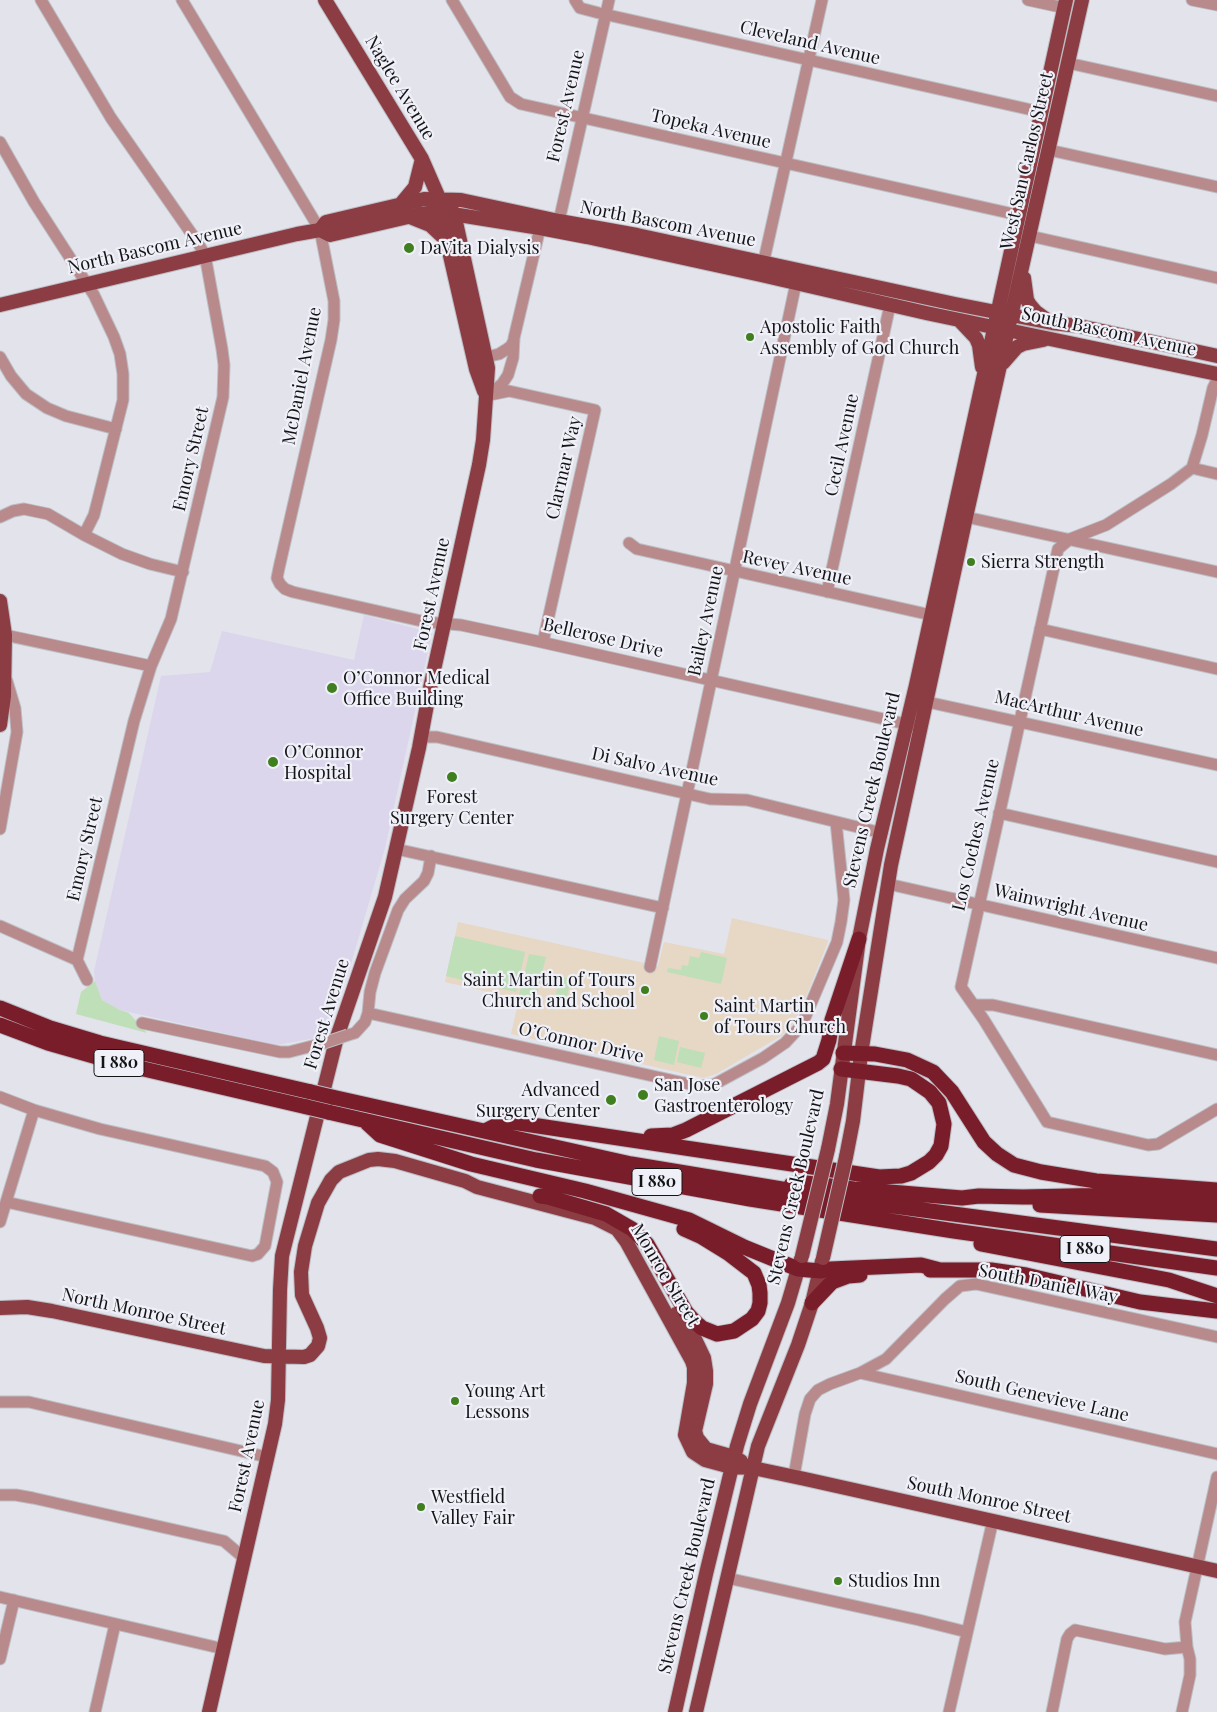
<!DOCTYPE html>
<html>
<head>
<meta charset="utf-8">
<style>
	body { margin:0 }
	canvas { display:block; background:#e2e3eb }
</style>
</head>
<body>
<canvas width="1217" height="1712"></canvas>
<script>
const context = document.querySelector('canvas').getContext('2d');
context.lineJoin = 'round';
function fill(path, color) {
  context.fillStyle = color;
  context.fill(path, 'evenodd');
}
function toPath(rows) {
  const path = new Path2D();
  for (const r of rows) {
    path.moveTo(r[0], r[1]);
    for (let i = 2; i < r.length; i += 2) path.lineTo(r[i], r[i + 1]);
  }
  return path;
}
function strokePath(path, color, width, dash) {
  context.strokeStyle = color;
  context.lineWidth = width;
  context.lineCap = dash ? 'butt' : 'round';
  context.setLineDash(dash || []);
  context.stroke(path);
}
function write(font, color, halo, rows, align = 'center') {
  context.font = font + ' "Playfair Display",serif';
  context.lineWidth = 4.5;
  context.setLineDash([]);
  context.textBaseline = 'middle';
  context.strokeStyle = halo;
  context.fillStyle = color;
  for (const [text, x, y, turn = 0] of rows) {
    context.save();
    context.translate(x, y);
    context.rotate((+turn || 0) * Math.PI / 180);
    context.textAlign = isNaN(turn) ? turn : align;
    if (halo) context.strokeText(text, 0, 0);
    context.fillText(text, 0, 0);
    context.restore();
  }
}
fill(toPath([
	[732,918,828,940,828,942,801,1009,793,1024,781,1036,716,1074,703,1078,511,1034,519,999,445,982,458,922,658,966,664,942,724,954]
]), '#e7d7c5');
fill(toPath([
	[364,615,432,633,385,848,348,974,326,1036,277,1045,120,1010,102,1000,95,981,94,971,161,676,210,672,222,631,354,660]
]), '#dbd6ec');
fill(toPath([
	[455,936,525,952,516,992,446,976],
	[701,952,727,958,721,984,667,972,668,968,681,970,682,965,688,966,690,956,699,958],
	[529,954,546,957,539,985,523,981],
	[560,977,571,979,565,1005,554,1002],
	[95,981,102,1000,120,1010,129,1013,147,1033,76,1014,81,992],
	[522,982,539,986,534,1009,517,1005],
	[659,1036,679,1041,674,1065,654,1060],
	[680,1047,705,1053,701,1068,677,1062]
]), '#bedfb8');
const minor = toPath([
	[41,0,111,118,198,243,205,255,222,349,224,365,223,397,171,619,151,666,134,721,77,960],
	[182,0,320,230,334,301,334,320,331,340,279,568,277,578,280,584,285,589,293,592,426,622,461,625,532,640,915,726],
	[452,0,510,97,521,104,1018,215],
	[575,0,580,8,599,13,1041,112],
	[1028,0,1065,8],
	[1192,0,1217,5],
	[1068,63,1217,96],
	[0,142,34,202,94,295,114,337,120,354,123,374,123,400,94,515,84,535],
	[1049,150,1217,187],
	[559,221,609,0],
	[1030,236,1217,278],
	[762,269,822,0],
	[0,357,11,376,26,394,47,408,66,416,116,429],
	[486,357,499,354,507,349,511,346,514,340],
	[1217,380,1213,388,1202,435,1192,468,1171,484,1106,525,1070,539,1058,549,961,987,984,1020,1047,1122,1148,1145,1158,1144,1217,1109],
	[489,394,502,384,508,375,513,358,514,338,540,228],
	[485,396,509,391,595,410,543,642],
	[1192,468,1217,474],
	[0,517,13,511,24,509,48,514,84,535,122,554,150,564,183,572],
	[966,517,1217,572],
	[629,543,637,549,931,615],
	[827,592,890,305],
	[1040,629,1217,669],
	[0,634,151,666],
	[918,700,1217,765],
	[421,737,437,737,710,799,747,800,882,833],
	[999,813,1217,862],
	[0,829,17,732,15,708,7,681],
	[396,849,663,908],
	[888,884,1217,958],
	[0,926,77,960],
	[77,960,87,980],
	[650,967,796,283],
	[974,1005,993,1005,1217,1055],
	[368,1013,698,1086,713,1085,763,1058,785,1043,800,1027,804,1020,837,942,841,922,844,900,836,822],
	[142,1023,280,1052,289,1052,324,1043],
	[348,1035,355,1033,365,1022,368,1013,370,992,375,973,398,910,405,899,424,881,428,873,431,856],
	[0,1097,34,1110,100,1129,265,1166,273,1172,277,1182,265,1246,258,1254,252,1256,6,1202],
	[0,1222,34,1110],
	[860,1373,1217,1454],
	[0,1402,29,1402,267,1457],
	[794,1476,805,1414,810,1399,818,1390,830,1384,860,1373,886,1359,945,1299,960,1286,976,1284,1217,1337],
	[0,1495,16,1495,33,1498,224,1541,244,1558],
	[727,1578,919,1620,967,1632],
	[0,1597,224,1649],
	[1187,1647,1185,1622,1217,1477],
	[0,1659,14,1600],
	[95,1712,115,1624],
	[949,1712,993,1520],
	[1052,1712,1067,1639,1070,1634,1075,1630,1165,1649,1187,1647,1190,1659,1190,1675,1182,1712]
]);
const major = toPath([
	[325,0,422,159,439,198,440,212,476,369,484,391],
	[400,205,415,187,422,159],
	[410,217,430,225,446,240],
	[320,230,326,222,424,199,461,200,559,221,637,235,955,304,1052,323,1079,326,1217,356],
	[1024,278,1027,300,1030,305,1036,312,1047,320],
	[0,305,297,234,320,230,330,235,421,214,440,212,540,228,587,237,761,275,926,313,1217,374],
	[959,320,976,338,979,345,982,367],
	[1003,363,1017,347,1023,344,1043,340],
	[0,601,5,635,4,696,0,725],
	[828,1149,837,1104,859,939,877,849,916,685,1066,0],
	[846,1157,853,1121,861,1054,891,865,966,517,1082,0],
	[0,1308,27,1307,52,1311,264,1356,304,1357,310,1355,318,1346,320,1338,317,1328,302,1295,301,1272,305,1246,318,1203,331,1180,339,1172,369,1160,378,1159,395,1161,465,1181,477,1187,595,1218,617,1229,626,1241,692,1361,694,1367,694,1383,685,1435,693,1452,705,1460,731,1467,753,1468,805,1479,1217,1571],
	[676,1314,682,1325,694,1337,704,1358,706,1371,706,1384,695,1431,697,1438,706,1449,734,1457,741,1461],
	[209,1712,275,1424,278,1400,280,1290,282,1256,337,1037,385,897,419,748,430,688,479,465,483,440,488,368,454,213,439,198],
	[675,1712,706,1574,737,1446,750,1404,788,1303,801,1259],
	[696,1712,758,1446,798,1345,812,1303,822,1261]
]);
const highway = toPath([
	[0,1008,50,1028,100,1043,311,1092],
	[0,1025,48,1043,118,1063,307,1107],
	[843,1053,875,1054,907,1060,933,1072,952,1092,984,1142,997,1154,1014,1165,1041,1172,1096,1181,1217,1190],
	[332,1097,631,1164,848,1200,1217,1249],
	[328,1112,536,1160,750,1199,954,1231,1217,1268],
	[367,1123,380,1135,471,1164,585,1191,689,1220,744,1247,798,1269,820,1271,831,1269,921,1265,940,1270],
	[485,1131,505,1121,879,1177,901,1176,911,1173,929,1162,936,1155,941,1146,944,1124,939,1103,930,1092,911,1079,898,1076,841,1069],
	[651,1136,673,1135,686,1130,818,1063,823,1059,829,1040,832,1020,859,939],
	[791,1185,798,1182,854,1189,962,1198,979,1196,1023,1197,1115,1195,1217,1204],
	[540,1196,548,1197,606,1214,632,1229,647,1244,686,1312,694,1321,702,1328,717,1334,734,1331,752,1319,758,1311,760,1303,760,1293,759,1285,754,1273,728,1253,702,1237,684,1229],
	[1040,1205,1217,1215],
	[981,1244,1169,1280,1217,1296],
	[930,1270,991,1270,1026,1275,1140,1302,1217,1311],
	[812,1303,832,1282,848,1276,860,1275]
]);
strokePath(minor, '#bdbec5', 13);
strokePath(major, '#bdbec5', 16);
strokePath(highway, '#bdbec5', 17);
strokePath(minor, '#b88a8b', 11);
strokePath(major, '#8c3d43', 14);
strokePath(highway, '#7a1d2a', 15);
const minorBridge = toPath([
	[324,1043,348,1035]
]);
const majorBridge = toPath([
	[802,1256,828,1149],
	[823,1258,846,1157]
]);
const highwayBridge = toPath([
	[311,1092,332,1097],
	[307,1107,328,1112]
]);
strokePath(minorBridge, '#bdbec5', 13, []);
strokePath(majorBridge, '#bdbec5', 16, []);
strokePath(highwayBridge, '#bdbec5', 17, []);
strokePath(minorBridge, '#b88a8b', 11);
strokePath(majorBridge, '#8c3d43', 14);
strokePath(highwayBridge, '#7a1d2a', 15);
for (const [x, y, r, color] of [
	[409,248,6,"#3f7f20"],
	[750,337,5,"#3f7f20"],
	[971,562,5,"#3f7f20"],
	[332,688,6,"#3f7f20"],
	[273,762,6,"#3f7f20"],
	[452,777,6,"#3f7f20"],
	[645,990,5,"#3f7f20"],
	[704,1016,5,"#3f7f20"],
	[643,1095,6,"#3f7f20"],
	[611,1100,6,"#3f7f20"],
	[455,1401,5,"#3f7f20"],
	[421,1507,5,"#3f7f20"],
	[838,1581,5,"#3f7f20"]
]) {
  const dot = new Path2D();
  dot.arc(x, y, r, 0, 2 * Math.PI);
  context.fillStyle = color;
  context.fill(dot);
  strokePath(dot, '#f0f0f9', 2);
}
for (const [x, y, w] of [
	[119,1063,50],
	[657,1182,50],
	[1085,1249,50]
]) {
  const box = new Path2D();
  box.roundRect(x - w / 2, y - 13.5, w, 27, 4);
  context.fillStyle = '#f0f0f9';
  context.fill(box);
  strokePath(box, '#141417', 1);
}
write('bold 16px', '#141417', null, [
	["I 880",119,1063],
	["I 880",657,1182],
	["I 880",1085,1249]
]);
write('18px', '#141417', '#f0f0f9', [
	["Cleveland Avenue",810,43,13],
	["Naglee Avenue",400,88,59],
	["Forest Avenue",566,106,-77],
	["Topeka Avenue",711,129,13],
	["West San Carlos Street",1027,161,-77],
	["North Bascom Avenue",668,224,11],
	["North Bascom Avenue",155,248,-13],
	["South Bascom Avenue",1109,332,12],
	["McDaniel Avenue",302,376,-79],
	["Cecil Avenue",842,445,-78],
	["Emory Street",191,459,-77],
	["Clarmar Way",564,468,-77],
	["Revey Avenue",797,568,12],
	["Forest Avenue",432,594,-78],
	["Bailey Avenue",706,621,-78],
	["Bellerose Drive",603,638,13],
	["MacArthur Avenue",1069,714,13],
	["Di Salvo Avenue",655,767,12],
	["Stevens Creek Boulevard",872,790,-77],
	["Los Coches Avenue",976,835,-77],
	["Emory Street",85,849,-77],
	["Wainwright Avenue",1071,908,13],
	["Forest Avenue",327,1014,-73],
	["O’Connor Drive",581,1043,13],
	["Stevens Creek Boulevard",796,1187,-77],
	["Monroe Street",665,1275,59],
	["South Daniel Way",1048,1284,11],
	["North Monroe Street",144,1312,12],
	["South Genevieve Lane",1042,1396,13],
	["Forest Avenue",247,1456,-78],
	["South Monroe Street",989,1500,12],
	["Stevens Creek Boulevard",687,1576,-77]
]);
write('18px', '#141417', '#f0f0f9', [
	["DaVita Dialysis",420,248],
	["Apostolic Faith",760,327],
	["Assembly of God Church",760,348],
	["Sierra Strength",981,562],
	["O’Connor Medical",343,678],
	["Office Building",343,699],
	["O’Connor",284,752],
	["Hospital",284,773],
	["Forest",452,797,"center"],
	["Surgery Center",452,818,"center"],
	["Saint Martin of Tours",635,980,"right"],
	["Church and School",635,1001,"right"],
	["Saint Martin",714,1006],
	["of Tours Church",714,1027],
	["San Jose",654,1085],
	["Gastroenterology",654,1106],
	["Advanced",600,1090,"right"],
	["Surgery Center",600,1111,"right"],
	["Young Art",465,1391],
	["Lessons",465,1412],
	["Westfield",431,1497],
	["Valley Fair",431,1518],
	["Studios Inn",848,1581]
], 'left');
</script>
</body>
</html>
